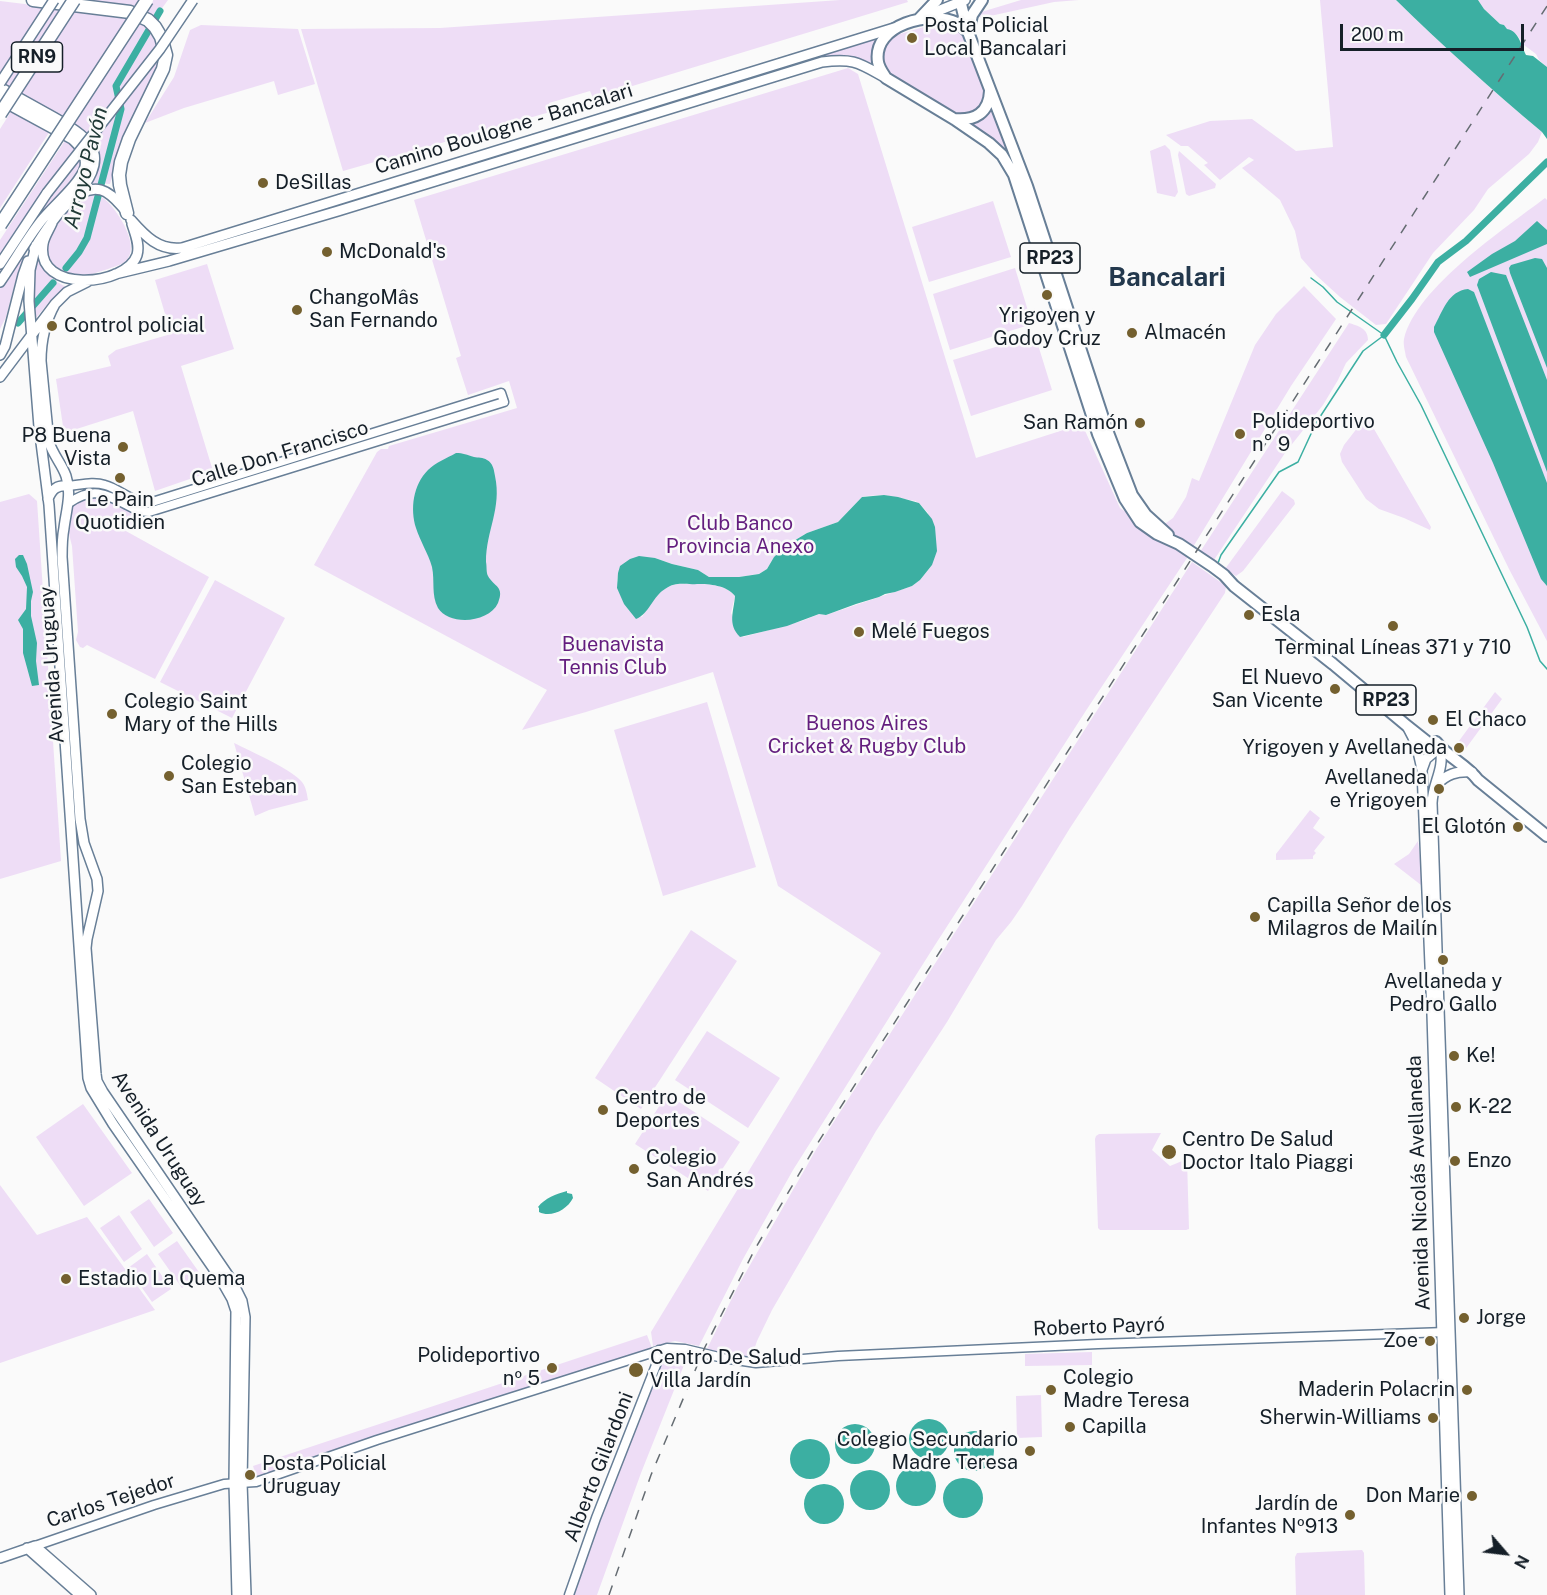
<!DOCTYPE html>
<html>
<head>
<meta charset="utf-8">
<style>
	body { margin:0 }
	#map { position:relative; width:1547px; height:1595px; overflow:hidden; background:#fafafa; font-family:"Public Sans",sans-serif }
	canvas { display:block }
	.north { position:absolute; left:1475px; top:1523px; width:60px; height:60px; -webkit-text-stroke:4px #fafafa; paint-order:stroke; rotate:118deg; font-size:16px; font-weight:700; line-height:24px; text-align:center; color:#151f28 }
	.north::after { content:''; display:block; margin:auto; width:21px; height:27px; background:#151f28; clip-path:polygon(50% 0,100% 100%,50% 72%,0 100%) }
	.scale { position:absolute; left:1340px; top:24px; width:184px; height:27px; box-sizing:border-box; border:3px solid #151f28; border-top:0; padding-left:8px; font-size:18px; line-height:21px; white-space:nowrap; color:#151f28; -webkit-text-stroke:4px #fafafa; paint-order:stroke }
</style>
</head>
<body>
<div id="map">
<canvas width="1547" height="1595"></canvas>
<div class="north">N</div>
<div class="scale">200 m</div>
</div>
<script>
const context = document.querySelector('canvas').getContext('2d');
context.lineJoin = 'round';
function paint(path, color) { context.fillStyle = color; context.fill(path, 'evenodd'); }
function strokePath(path, color, width, dash) { context.strokeStyle = color; context.lineWidth = width; context.lineCap = dash ? 'butt' : 'round'; context.setLineDash(dash || []); context.stroke(path); }
function label(font, color, halo, rows, align = 'center') {
  context.font = font + ' "Public Sans",sans-serif'; context.lineWidth = 5; context.setLineDash([]); context.textBaseline = 'middle'; context.strokeStyle = halo; context.fillStyle = color; for (const [text, x, y, turn = 0] of rows) {
    context.save(); context.translate(x, y); context.rotate((+turn || 0) * Math.PI / 180); context.textAlign = isNaN(turn) ? turn : align; if (halo) context.strokeText(text, 0, 0); context.fillText(text, 0, 0); context.restore();
  }
}
paint(new Path2D(`
	M33,0H168L160,11L148,20Z
	M840,0H907L908,2L593,98L590,91L549,103L550,112L343,171L301,29L440,28Z
	M1021,0H1079L1054,2L981,18L977,15L978,13Z
	M1320,0H1396C1443,46 1492,90 1542,132L1538,142L1529,154L1488,189L1474,210L1433,253L1386,324L1376,325L1340,297L1317,276L1301,258L1295,231L1280,200L1242,168L1254,160L1249,157L1220,180L1204,165L1208,163L1188,146H1181L1166,135L1210,121L1252,119L1296,151L1333,147Z
	M1478,0H1547V67L1539,60L1536,54L1524,45L1517,35L1507,29L1504,25L1500,24L1484,9Z
	M0,1L123,16L143,23L158,39L162,57L122,142L110,184L90,183L95,155L0,87Z
	M934,24H952L964,35L985,93V100L981,107L971,114H953L891,74L882,63L884,45L893,36Z
	M201,25L298,29L315,84L278,95L274,81L184,108L145,123L174,77L190,30Z
	M880,35L874,64L855,57L834,56L804,63L630,117L595,125L594,124Z
	M848,68L858,74L976,458L1082,424L1120,508L1189,555L1087,709L935,945L793,1170L743,1259L699,1346L675,1341L653,1346L651,1332L881,953L778,886L713,672L586,712L522,730L547,690L314,565L377,452L381,449H388L389,446L517,408L509,381L468,395L456,358L461,356L414,200ZM884,495L915,501L919,503L928,513L932,565L920,580L912,586L826,615L819,614L802,621L743,637L731,613L735,596C725,584 710,584 695,584C684,584 673,582 663,590C654,596 648,608 642,617L624,604L617,581L620,566L655,558L672,564L698,570L709,577H739L759,574L767,569L774,557L787,545L807,533L838,522L862,497L866,496Z
	M991,104L1019,173L1006,152L987,134L973,125V124L981,118Z
	M12,110L50,131L0,208V129Z
	M66,139C73,147 83,154 80,166C76,184 47,204 36,219C23,236 12,256 0,274V271L54,190L46,185L0,255V240Z
	M1165,145L1170,150L1178,192L1175,197L1157,193L1150,151Z
	M1179,151L1216,184L1215,188L1189,196L1186,194L1178,155Z
	M94,195C97,196 100,197 103,198C116,207 139,243 128,258C124,265 115,266 108,269C87,276 64,284 50,261C46,256 46,245 48,239C52,228 75,201 85,197C88,195 91,195 94,195Z
	M1545,198L1547,200V641L1509,569L1406,357C1405,351 1403,344 1404,339C1416,288 1504,229 1545,198Z
	M993,201L1011,257L929,282L912,227Z
	M30,242L18,272L6,317L0,329V287Z
	M37,258C44,272 52,280 66,287L50,301L36,318L33,317L32,275Z
	M207,264L234,349L181,366L213,471L155,491L133,411L64,433L56,379L111,366L108,356L116,350L171,334L155,280Z
	M1015,268L1032,324L950,350L933,294Z
	M1304,286L1336,319L1291,386L1193,547L1162,526L1173,518L1186,497L1192,478L1199,481L1255,345L1276,314Z
	M1349,323C1358,326 1368,328 1368,340L1346,363L1338,380L1323,405L1285,453L1214,560L1200,552Z
	M1035,335L1052,390L971,416L953,360Z
	M1367,417L1431,527L1430,530L1404,518L1379,509L1366,499L1342,462L1340,454L1344,445L1365,418Z
	M1282,491L1294,500L1295,504L1243,571L1236,576L1225,569Z
	M29,494L37,501L61,861L0,879V502Z
	M96,495L141,515L144,523L124,530L209,577L155,679L87,645L83,648L80,647L76,640L78,632L72,546L67,526L69,510L76,500Z
	M1192,562L1226,586L1225,593L1070,828L1022,906L1011,922L996,940L947,1022L876,1131L772,1310L757,1341L751,1359L713,1353L707,1349L738,1286L817,1148Z
	M215,580L285,618L232,718L160,682Z
	M1495,692L1502,699L1464,751L1456,747V745Z
	M707,702L756,867L663,896L614,730Z
	M234,743C250,751 293,770 302,782C306,787 307,794 308,800L269,810L255,816Z
	M1310,810L1320,818L1313,828L1325,837L1314,851L1316,853L1313,856V859L1276,860V854Z
	M1418,841L1423,882L1421,885L1394,864L1409,854Z
	M691,930L737,961L641,1109L595,1078Z
	M707,1031L780,1078L748,1128L675,1080Z
	M667,1094L740,1142L708,1191L635,1144Z
	M83,1104L132,1173L84,1206L36,1137Z
	M1161,1133L1152,1150L1170,1166L1187,1159L1189,1229L1186,1230H1100L1098,1228L1095,1139L1096,1136L1099,1134Z
	M0,1185L37,1235L87,1217L155,1310L0,1363Z
	M149,1199L173,1233L154,1247L130,1212Z
	M119,1215L142,1249L124,1262L100,1228Z
	M177,1241L201,1275L182,1288L158,1254Z
	M147,1254L171,1289L152,1302L128,1268Z
	M647,1335L652,1348L257,1479L253,1466Z
	M667,1352L691,1355L686,1360L641,1473L597,1595H574L599,1520L662,1356Z
	M1092,1352V1365L1025,1366V1354Z
	M1041,1395L1042,1437L1017,1438L1016,1396Z
	M1362,1550L1364,1553L1365,1595H1296L1295,1557L1297,1553Z`), '#eeddf6');
paint(new Path2D(`
	M1396,0H1478L1484,9L1500,24L1504,25L1507,29C1519,31 1521,45 1526,55L1533,56L1547,67V139L1542,132C1492,90 1443,46 1396,0Z
	M1537,221L1547,230V244L1470,277L1467,272L1492,254L1515,241Z
	M1535,258L1542,259L1547,268V368L1510,273L1509,268L1511,265Z
	M1491,272L1506,275L1547,380V472L1477,285L1479,279Z
	M1468,289L1474,292L1547,483V586L1541,579L1493,463L1434,332V327C1443,311 1448,291 1468,289Z
	M456,453C463,453 467,455 474,457C478,458 483,457 487,460C493,463 494,470 495,476C502,509 486,530 486,562C487,567 486,572 488,576C494,587 505,586 498,603C489,623 449,626 438,608C431,595 435,581 432,567C428,553 420,541 416,528C410,509 413,485 428,470C435,463 447,458 456,453Z
	M884,495L898,497L919,503L932,519L935,527L937,551L932,565L920,580L912,586L895,592L885,594L879,597L856,604L826,615L819,614L787,626L740,637C727,624 734,611 735,596C726,585 710,584 697,584C684,585 677,581 665,589C653,596 649,614 636,619L624,604L617,588L618,573L620,566L630,559L639,556L655,558L672,564L698,570L709,577H739L759,574L767,569L774,557L787,545L807,533L838,522L862,497Z
	M19,555H23L27,564L33,592L31,601V616L37,643L36,661L39,685L32,686L23,653V629L18,620L26,609L27,587L22,576L16,567L15,559Z
	M567,1191V1193L572,1194L573,1198C567,1210 551,1218 539,1212V1208L538,1207C545,1198 556,1194 567,1191Z
	M909 1439a20 20 0 1 1 40 0a20 20 0 1 1-40 0Z
	M835 1444a20 20 0 1 1 40 0a20 20 0 1 1-40 0Z
	M954 1451a20 20 0 1 1 40 0a20 20 0 1 1-40 0Z
	M790 1459a20 20 0 1 1 40 0a20 20 0 1 1-40 0Z
	M896 1486a20 20 0 1 1 40 0a20 20 0 1 1-40 0Z
	M850 1490a20 20 0 1 1 40 0a20 20 0 1 1-40 0Z
	M943 1498a20 20 0 1 1 40 0a20 20 0 1 1-40 0Z
	M804 1504a20 20 0 1 1 40 0a20 20 0 1 1-40 0Z`), '#3cafa2');
strokePath(new Path2D(`
	M1311,278L1323,287L1337,302L1384,335L1397,362L1421,405L1527,627L1540,661L1547,669
	M1218,563L1221,555L1279,472L1298,462L1316,423L1363,351L1383,336`), '#3cafa2', 1.5);
strokePath(new Path2D(`
	M66,268L79,252L87,238L121,109L116,86L160,11
	M18,323L53,283
	M1384,335L1412,299L1438,262L1466,241L1547,162`), '#3cafa2', 7);
const tertiary = new Path2D(`
	M68,486C80,485 93,481 105,485C120,489 133,503 149,503L501,393L504,402L149,512C140,512 134,509 127,505C104,493 92,487 69,503
	M35,1546L154,1505L224,1484L256,1482L377,1440L667,1348L685,1349L723,1358L756,1363L838,1356L1098,1344L1446,1332
	M569,1595L596,1518L658,1360L659,1350`);
const secondary = new Path2D(`
	M923,17L965,0
	M0,100L72,139C81,147 87,155 85,167C81,183 52,207 41,221C26,240 14,262 0,282
	M131,220C145,236 159,251 182,248L894,28
	M52,223C49,230 44,237 43,244C35,294 126,287 137,255C140,245 135,234 132,224
	M36,245L30,270L29,301L39,427L49,505L88,1078L91,1088L113,1124L220,1278L232,1299L236,1311L234,1483L237,1595
	M34,249C46,229 75,183 101,190C112,193 119,204 126,211
	M0,264L47,193
	M115,274L169,261L338,211L822,62C855,58 859,63 886,78
	M55,304C45,322 41,340 41,361L49,442C53,455 62,464 66,476C72,494 66,511 64,528C62,538 62,547 62,557L80,819L84,843L97,879L98,891L87,939L86,948L96,1074L97,1081L103,1092L232,1281L242,1301L245,1317L242,1483L246,1595
	M0,355L5,346L23,275L28,261
	M0,377L55,304L67,292L87,282
	M48,499C52,489 57,485 68,486
	M1408,728C1416,741 1419,755 1422,770L1432,1014L1450,1595
	M1422,770L1426,759L1440,747C1445,770 1433,781 1432,803L1459,1595
	M1436,785C1447,774 1456,771 1472,772
	M27,1548L80,1595
	M0,1558L35,1546L91,1595`);
const primary = new Path2D(`
	M960,0L968,32L1027,186L1107,430L1132,495L1146,515L1168,535
	M919,19L937,0
	M969,29L972,15L982,0
	M968,32C965,29 961,25 957,23C931,10 872,24 878,62C879,68 883,73 886,78L954,119L989,143L1002,155L1014,175L1098,434L1125,499L1140,522L1157,534L1179,544L1212,566L1224,575L1234,586L1333,664L1406,725L1431,745L1440,747
	M954,119C975,121 989,113 990,91
	M1436,742C1447,757 1466,764 1478,780L1547,836`);
const motorway = new Path2D(`
	M33,0L130,12L148,20L155,27L161,37L166,55L163,69L129,139L121,162L119,175L120,185L127,213
	M0,89C18,99 36,109 54,119C96,143 107,157 73,198`);
strokePath(tertiary, '#687f97', 11);
strokePath(secondary, '#687f97', 12);
strokePath(primary, '#687f97', 14);
strokePath(motorway, '#687f97', 15);
strokePath(tertiary, '#fff', 8);
strokePath(secondary, '#fff', 9);
strokePath(primary, '#fff', 10);
strokePath(motorway, '#fff', 12);
strokePath(new Path2D(`
	M609,1595L651,1475L705,1347L755,1249L812,1152L1050,779L1547,6`), '#656c72', 1.5, [10, 10]);
const secondaryBridge = new Path2D(`
	M0,83L54,0
	M47,193L160,49L193,0`);
const motorwayBridge = new Path2D(`
	M0,114L74,0
	M0,225L147,0`);
strokePath(secondaryBridge, '#687f97', 12, []);
strokePath(motorwayBridge, '#687f97', 15, []);
strokePath(secondaryBridge, '#fff', 9);
strokePath(motorwayBridge, '#fff', 12);
for (const [x, y, r, color] of [
	[912,38,6,"#74602f"],
	[263,183,6,"#74602f"],
	[327,252,6,"#74602f"],
	[1047,295,6,"#74602f"],
	[297,310,6,"#74602f"],
	[52,326,6,"#74602f"],
	[1132,333,6,"#74602f"],
	[1140,423,6,"#74602f"],
	[1240,434,6,"#74602f"],
	[123,447,6,"#74602f"],
	[120,478,6,"#74602f"],
	[1249,615,6,"#74602f"],
	[1393,626,6,"#74602f"],
	[859,632,6,"#74602f"],
	[1335,689,6,"#74602f"],
	[112,714,6,"#74602f"],
	[1433,720,6,"#74602f"],
	[1459,748,6,"#74602f"],
	[169,776,6,"#74602f"],
	[1439,789,6,"#74602f"],
	[1518,827,6,"#74602f"],
	[1255,917,6,"#74602f"],
	[1443,960,6,"#74602f"],
	[1454,1056,6,"#74602f"],
	[1456,1107,6,"#74602f"],
	[603,1110,6,"#74602f"],
	[1169,1152,8,"#74602f"],
	[1455,1161,6,"#74602f"],
	[634,1169,6,"#74602f"],
	[66,1279,6,"#74602f"],
	[1464,1318,6,"#74602f"],
	[1430,1341,6,"#74602f"],
	[552,1368,6,"#74602f"],
	[636,1370,8,"#74602f"],
	[1051,1390,6,"#74602f"],
	[1467,1390,6,"#74602f"],
	[1433,1418,6,"#74602f"],
	[1070,1427,6,"#74602f"],
	[1030,1451,6,"#74602f"],
	[250,1475,6,"#74602f"],
	[1472,1496,6,"#74602f"],
	[1350,1515,6,"#74602f"]
]) { const dot = new Path2D(); dot.arc(x, y, r, 0, 2 * Math.PI); context.fillStyle = color; context.fill(dot); strokePath(dot, '#fafafa', 2); }
for (const [x, y, w] of [
	[37,57,51],
	[1050,258,60],
	[1386,700,60]
]) { const box = new Path2D(); box.roundRect(x - w / 2, y - 15, w, 30, 4.5); context.fillStyle = '#fafafa'; context.fill(box); strokePath(box, '#151f28', 1.5); }
label('bold 18px', '#151f28', null, [
	["RN9",37,57],
	["RP23",1050,258],
	["RP23",1386,700]
]);
label('20px', '#151f28', '#fafafa', [
	["Posta Policial",924,26],
	["Local Bancalari",924,49],
	["DeSillas",275,183],
	["McDonald's",339,252],
	["ChangoMâs",309,298],
	["San Fernando",309,321],
	["Yrigoyen y",1047,316,"center"],
	["Godoy Cruz",1047,339,"center"],
	["Control policial",64,326],
	["Almacén",1144,333],
	["Polideportivo",1252,422],
	["n° 9",1252,445],
	["San Ramón",1128,423,"right"],
	["P8 Buena",111,436,"right"],
	["Vista",111,459,"right"],
	["Le Pain",120,500,"center"],
	["Quotidien",120,523,"center"],
	["Esla",1261,615],
	["Melé Fuegos",871,632],
	["Terminal Líneas 371 y 710",1393,648,"center"],
	["El Nuevo",1323,678,"right"],
	["San Vicente",1323,701,"right"],
	["Colegio Saint",124,702],
	["Mary of the Hills",124,725],
	["El Chaco",1445,720],
	["Yrigoyen y Avellaneda",1447,748,"right"],
	["Colegio",181,764],
	["San Esteban",181,787],
	["Avellaneda",1427,778,"right"],
	["e Yrigoyen",1427,801,"right"],
	["El Glotón",1506,827,"right"],
	["Capilla Señor de los",1267,906],
	["Milagros de Mailín",1267,929],
	["Avellaneda y",1443,982,"center"],
	["Pedro Gallo",1443,1005,"center"],
	["Ke!",1466,1056],
	["Centro de",615,1098],
	["Deportes",615,1121],
	["K-22",1468,1107],
	["Centro De Salud",1182,1140],
	["Doctor Italo Piaggi",1182,1163],
	["Colegio",646,1158],
	["San Andrés",646,1181],
	["Enzo",1467,1161],
	["Estadio La Quema",78,1279],
	["Jorge",1476,1318],
	["Zoe",1418,1341,"right"],
	["Polideportivo",540,1356,"right"],
	["nº 5",540,1379,"right"],
	["Centro De Salud",650,1358],
	["Villa Jardín",650,1381],
	["Colegio",1063,1378],
	["Madre Teresa",1063,1401],
	["Maderin Polacrin",1455,1390,"right"],
	["Sherwin-Williams",1421,1418,"right"],
	["Capilla",1082,1427],
	["Colegio Secundario",1018,1440,"right"],
	["Madre Teresa",1018,1463,"right"],
	["Posta Policial",262,1464],
	["Uruguay",262,1487],
	["Don Marie",1460,1496,"right"],
	["Jardín de",1338,1504,"right"],
	["Infantes Nº913",1338,1527,"right"]
], 'left');
label('20px', '#151f28', '#fafafa', [
	["Camino Boulogne - Bancalari",504,129,-17],
	["Calle Don Francisco",280,454,-17],
	["Avenida Uruguay",52,665,-94],
	["Avenida Uruguay",159,1139,57],
	["Avenida Nicolás Avellaneda",1419,1183,-92],
	["Roberto Payró",1099,1327,-2],
	["Alberto Gilardoni",599,1467,-69],
	["Carlos Tejedor",111,1501,-18]
]);
label('20px', '#631d7e', '#fafafa', [
	["Club Banco",740,524],
	["Provincia Anexo",740,547],
	["Buenavista",613,645],
	["Tennis Club",613,668],
	["Buenos Aires",867,724],
	["Cricket & Rugby Club",867,747]
]);
label('italic 21px', '#213a37', '#fafafa', [
	["Arroyo Pavón",86,168,-76]
]);
label('bold 26px', '#23384d', '#fafafa', [
	["Bancalari",1167,278]
]);
</script>
</body>
</html>
